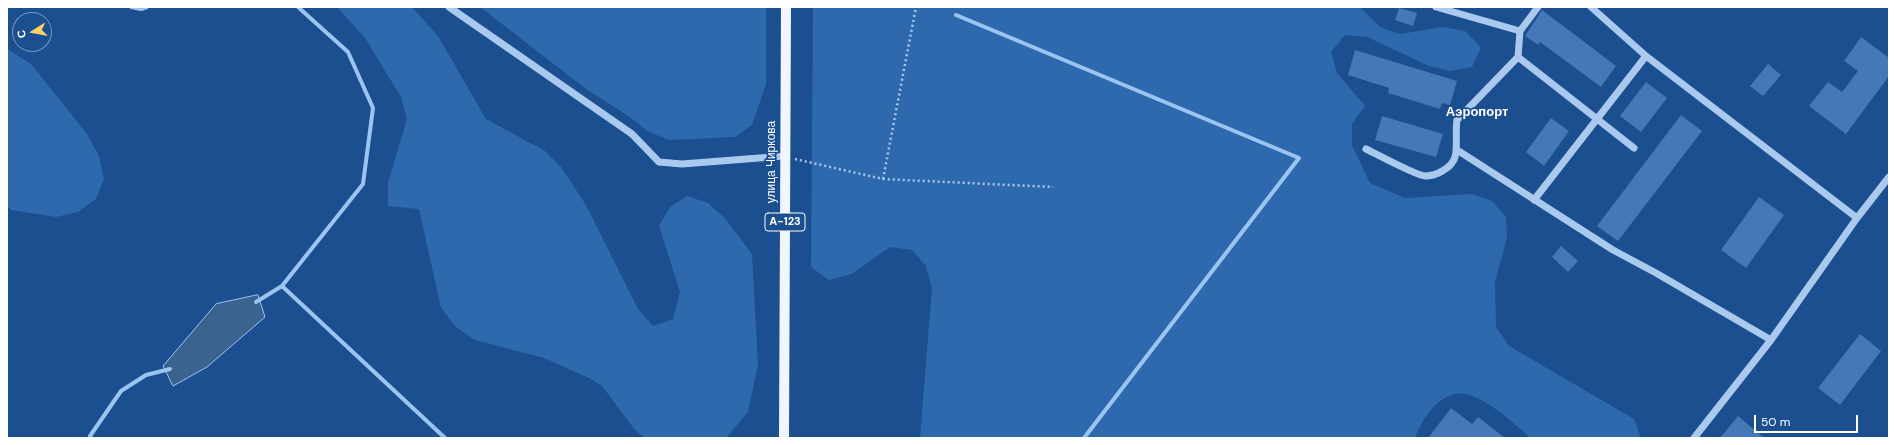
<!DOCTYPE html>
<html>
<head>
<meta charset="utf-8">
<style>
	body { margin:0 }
	#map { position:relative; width:1896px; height:445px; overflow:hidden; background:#1b4f8f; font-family:"DM Sans",sans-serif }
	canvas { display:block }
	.frame { position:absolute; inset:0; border:8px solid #fff; pointer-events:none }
	.north { position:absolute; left:12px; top:12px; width:40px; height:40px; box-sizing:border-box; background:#1b4f8f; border:1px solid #7695bc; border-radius:50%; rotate:259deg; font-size:11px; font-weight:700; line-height:16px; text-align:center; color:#fff }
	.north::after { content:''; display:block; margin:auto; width:14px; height:18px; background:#ffd166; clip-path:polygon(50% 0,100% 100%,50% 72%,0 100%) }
	.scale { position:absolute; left:1754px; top:415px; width:104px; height:18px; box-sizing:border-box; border:2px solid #fff; border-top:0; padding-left:5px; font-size:12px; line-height:14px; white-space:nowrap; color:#fff; -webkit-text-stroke:3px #1b4f8f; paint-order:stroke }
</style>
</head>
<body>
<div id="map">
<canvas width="1896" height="445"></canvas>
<div class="frame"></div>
<div class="north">С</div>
<div class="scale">50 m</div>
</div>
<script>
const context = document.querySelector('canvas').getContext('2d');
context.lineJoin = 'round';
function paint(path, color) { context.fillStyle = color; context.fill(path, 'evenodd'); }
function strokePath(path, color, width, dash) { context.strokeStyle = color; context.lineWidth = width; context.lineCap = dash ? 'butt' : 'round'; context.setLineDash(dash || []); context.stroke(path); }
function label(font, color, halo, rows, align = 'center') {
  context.font = font + ' "DM Sans",sans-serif'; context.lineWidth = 3.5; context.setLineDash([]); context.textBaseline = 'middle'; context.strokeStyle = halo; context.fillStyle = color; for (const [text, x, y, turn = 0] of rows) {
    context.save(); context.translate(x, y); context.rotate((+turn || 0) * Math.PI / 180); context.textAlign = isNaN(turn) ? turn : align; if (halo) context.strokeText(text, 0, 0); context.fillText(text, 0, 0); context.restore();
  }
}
paint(new Path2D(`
	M337,7H412L438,36L486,119L545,151L561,167L586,205L638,309L653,326L673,319L680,292L659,226L670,207L687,196L708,203L724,217L752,254L758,365L748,412L726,438H645L635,430L602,386L589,378L544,358L475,340L456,327L441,308L419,209L388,206V183L407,119L401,97L365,38Z
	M480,7H766V84L752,125L735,137L669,140L647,131L630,117L586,89Z
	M813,7H1360L1380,27L1400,34L1443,27L1465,31L1481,47L1472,67L1450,71L1429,66L1367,37L1345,35L1331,52L1337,73L1365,106L1352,124V145L1370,183L1405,198L1472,194L1492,201L1506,217L1507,238L1495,282L1496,327L1509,346L1634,419L1641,438H1530C1514,423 1474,386 1452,395C1433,401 1422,421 1415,438H920L932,288L926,266L912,250L890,247L852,274L829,280L811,267Z
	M7,49L31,64L87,134L99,156L104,179L96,199L78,212L56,217L11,210L7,206Z`), '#2e69ad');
const water = new Path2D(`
	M258,295L265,317L207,367L173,386L163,366L216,304Z`);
paint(water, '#3c6290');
strokePath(water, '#9cc4f0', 1);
strokePath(new Path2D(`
	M131,7L141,9L147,7
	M956,15L1299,158L1084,438
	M282,286L363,184L373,108L348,52L298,7
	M256,302L282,286L445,438
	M91,438L90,436L121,391L146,375L170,369`), '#9cc4f0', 4);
paint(new Path2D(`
	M1399,8L1417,13L1413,26L1395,20Z
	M1542,10L1616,66L1601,87L1540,42L1538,45L1525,36Z
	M1861,37L1889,58V76L1846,134L1809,106L1828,82L1842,92L1858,71L1844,61Z
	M1355,50L1457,81L1450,105L1442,103L1440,109L1388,93L1389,88L1348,75Z
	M1768,64L1781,75L1763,96L1750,86Z
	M1646,82L1667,98L1641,132L1620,116Z
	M1681,115L1702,131L1618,241L1597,226Z
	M1382,116L1443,134L1436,157L1375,140Z
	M1551,118L1569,131L1544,166L1526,152Z
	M1759,197L1784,215L1746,268L1721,250Z
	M1561,246L1578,261L1568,272L1552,257Z
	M1860,334L1881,351L1840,405L1818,388Z
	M1451,408L1472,424L1478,417L1505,438H1428Z
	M1738,416L1764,438H1720Z`), '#4478b7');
strokePath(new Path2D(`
	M795,159L883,179L1053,187
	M883,179L916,7`), '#a9c9ee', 2.5, [2, 3]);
strokePath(new Path2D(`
	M449,7L632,134L659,162L682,164L785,156
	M1436,7L1520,31
	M1591,7L1646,56L1857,218
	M1518,57L1634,148
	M1366,149C1376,154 1417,176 1425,176C1436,176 1452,168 1455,157C1458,147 1455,132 1457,120L1518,57L1520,31L1538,7
	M1457,150L1613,250L1656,273L1771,340
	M1534,200L1646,56
	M1694,438L1771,340L1857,218L1889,177`), '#a9c9ee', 7);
strokePath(new Path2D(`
	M784,438L786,7`), '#f0f6ff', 10);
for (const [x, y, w] of [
	[785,222,40]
]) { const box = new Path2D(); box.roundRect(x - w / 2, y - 9, w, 18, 3); context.fillStyle = '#1b4f8f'; context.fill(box); strokePath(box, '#fff', 1); }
label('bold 11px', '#fff', null, [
	["А-123",785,222]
]);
label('12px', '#fff', '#1b4f8f', [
	["улица Чиркова",772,162,-90]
]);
label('bold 13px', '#fff', '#1b4f8f', [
	["Аэропорт",1477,113]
]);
</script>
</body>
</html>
